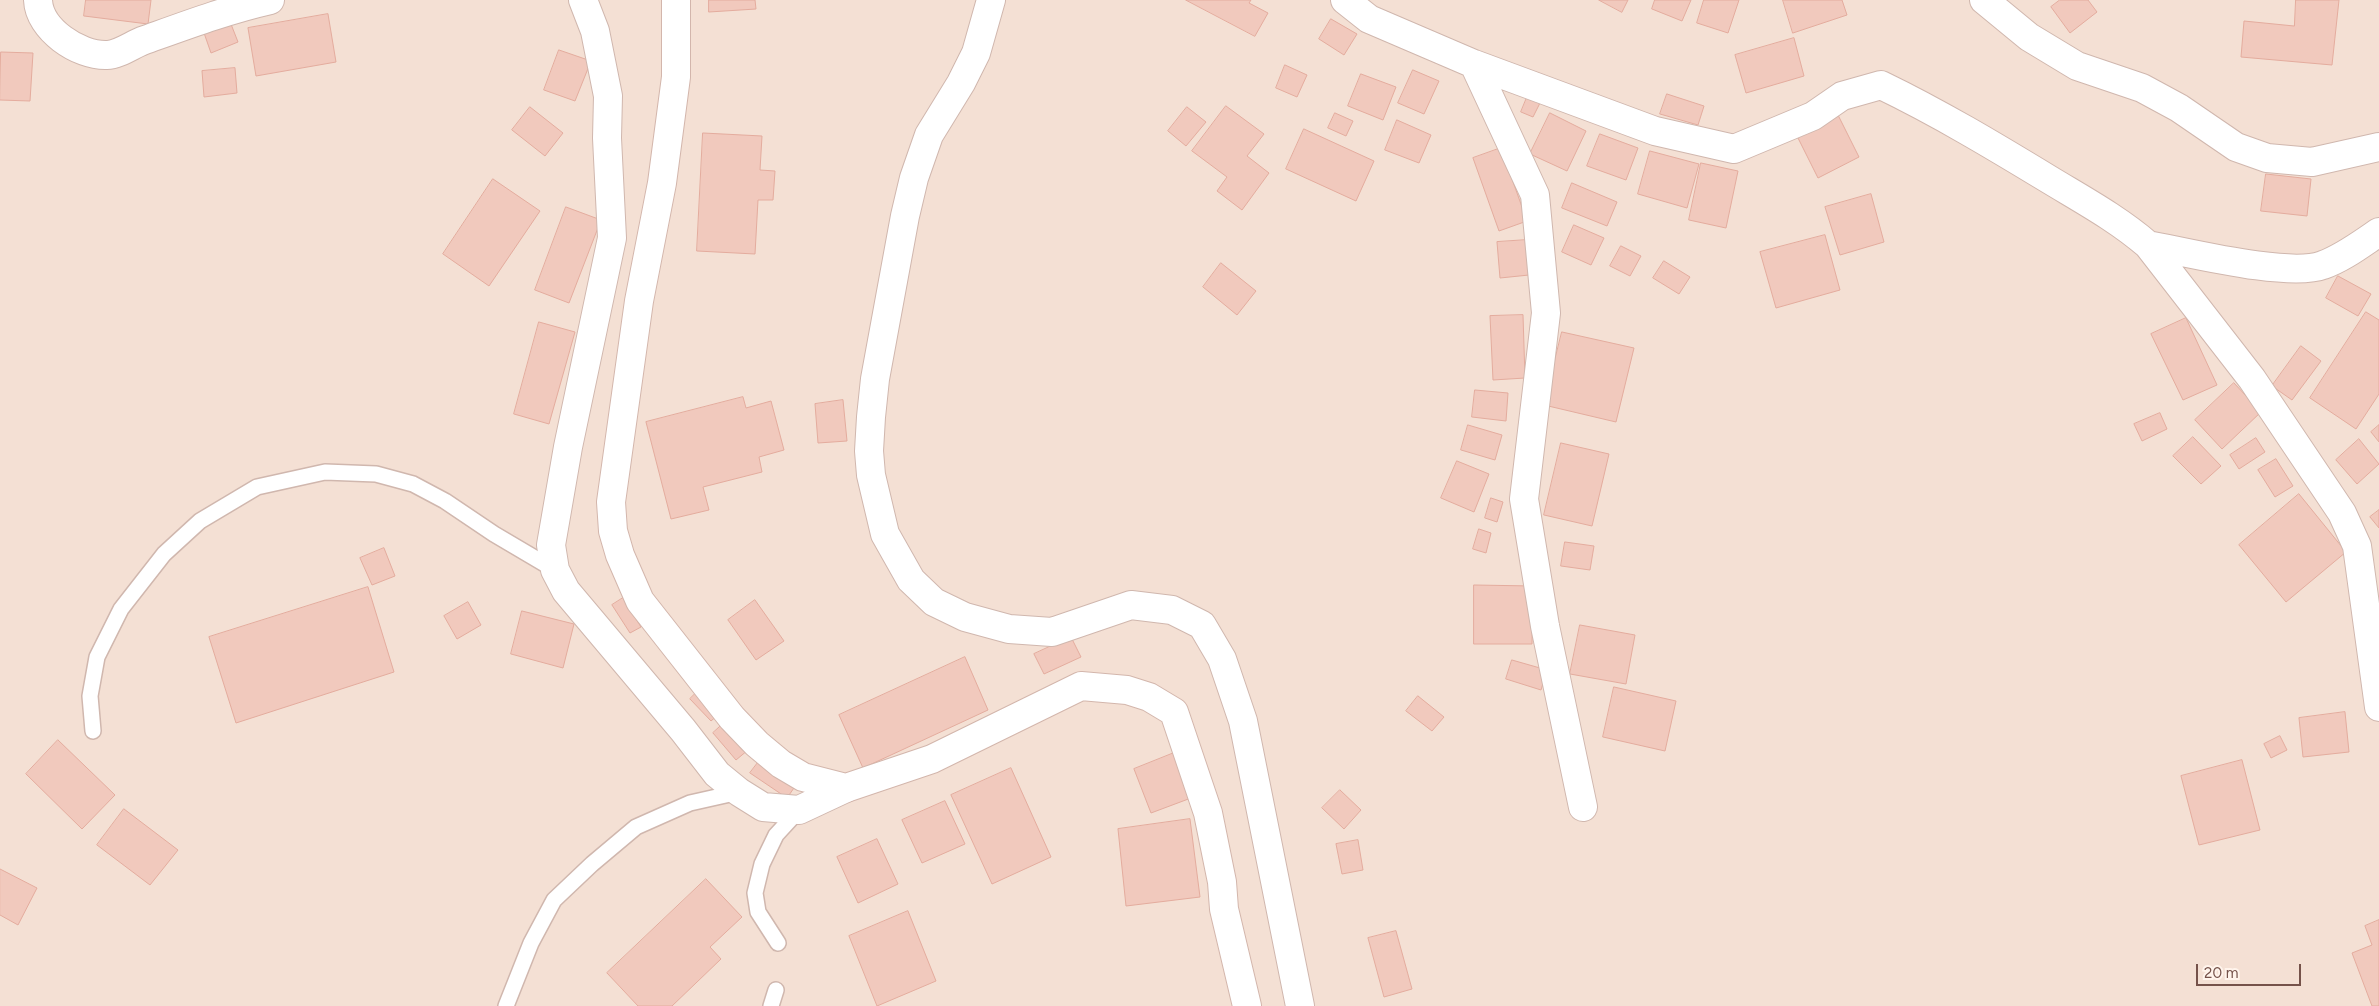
<!DOCTYPE html>
<html>
<head>
<meta charset="utf-8">
<style>
	body { margin:0 }
	#map { position:relative; width:2379px; height:1006px; overflow:hidden; background:#fcefe6; font-family:Figtree,sans-serif }
	canvas { display:block }
	.scale { position:absolute; left:2196px; top:964px; width:105px; height:22px; box-sizing:border-box; border:2px solid #75524a; border-top:0; padding-left:6px; font-size:15px; line-height:18px; white-space:nowrap; color:#75524a; -webkit-text-stroke:4px #fff4ec; paint-order:stroke }
</style>
</head>
<body>
<div id="map">
<canvas width="2379" height="1006"></canvas>
<div class="scale">20 m</div>
</div>
<script>
const context = document.querySelector('canvas').getContext('2d');
context.lineJoin = 'round';
function paint(path, color) { context.fillStyle = color; context.fill(path, 'evenodd'); }
function strokePath(path, color, width, dash) { context.strokeStyle = color; context.lineWidth = width; context.lineCap = dash ? 'butt' : 'round'; context.setLineDash(dash || []); context.stroke(path); }
paint(new Path2D(`
	M0,0H2379V1006H0Z`), '#f4e0d4');
const building = new Path2D(`
	M86,0H151L148,24L84,16Z
	M709,0H755L756,9L709,12Z
	M1186,0H1251L1249,3L1268,13L1255,36Z
	M1599,0H1628L1622,12Z
	M1655,0H1691L1682,21L1652,9Z
	M1704,0H1739L1728,33L1697,23Z
	M1783,0H1842L1847,15L1793,33Z
	M2060,0H2088L2097,12L2070,33L2051,7Z
	M2296,0H2339L2332,65L2241,57L2244,21L2294,26Z
	M328,14L336,62L256,76L248,28Z
	M229,19L238,42L211,53L203,30Z
	M1331,19L1357,34L1344,55L1319,39Z
	M1794,38L1804,76L1746,93L1735,55Z
	M559,50L591,61L575,101L544,90Z
	M1,52L33,53L30,101L0,100Z
	M1285,65L1307,75L1297,97L1276,88Z
	M235,68L237,93L204,97L202,71Z
	M1413,70L1439,81L1424,114L1398,103Z
	M1361,74L1396,87L1383,120L1348,106Z
	M1667,94L1704,106L1698,125L1660,114Z
	M1528,95L1541,101L1533,117L1521,112Z
	M1226,106L1264,134L1247,156L1269,173L1242,210L1217,191L1227,177L1192,151Z
	M530,107L563,133L545,156L512,130Z
	M1187,107L1206,122L1186,146L1168,131Z
	M1836,111L1859,157L1818,178L1795,132Z
	M1335,113L1353,121L1346,136L1328,128Z
	M1550,113L1586,131L1567,171L1530,154Z
	M1397,120L1431,135L1419,163L1385,150Z
	M1304,129L1374,161L1356,201L1286,169Z
	M703,133L762,136L760,170L775,171L773,200H758L755,254L697,251Z
	M1600,134L1638,148L1626,180L1587,166Z
	M1501,148L1527,221L1499,231L1473,158Z
	M1650,151L1699,164L1687,208L1638,194Z
	M1701,163L1738,171L1726,228L1689,220Z
	M2266,174L2311,179L2307,216L2261,211Z
	M493,179L540,211L489,286L443,254Z
	M1572,183L1617,202L1607,226L1562,208Z
	M1871,194L1884,242L1840,255L1825,207Z
	M566,207L601,220L569,303L535,290Z
	M1574,225L1604,238L1591,265L1562,252Z
	M1825,235L1840,290L1776,308L1760,252Z
	M1527,240L1529,275L1500,278L1497,242Z
	M1621,246L1641,256L1630,276L1610,266Z
	M1664,261L1690,277L1679,294L1653,278Z
	M1221,263L1256,291L1237,315L1203,287Z
	M2338,276L2371,294L2358,316L2326,298Z
	M2366,312L2379,320V394L2356,429L2310,398Z
	M1523,315L1525,378L1493,380L1490,316Z
	M2186,318L2217,385L2183,400L2151,334Z
	M539,322L575,332L549,424L514,414Z
	M1562,332L1634,348L1616,422L1544,405Z
	M2301,346L2321,361L2292,400L2272,386Z
	M2234,383L2261,412L2222,449L2195,420Z
	M1475,390L1508,393L1506,421L1472,417Z
	M743,397L746,408L771,401L784,450L759,457L762,472L703,487L709,510L671,519L646,422Z
	M843,400L847,441L818,443L815,404Z
	M2160,413L2167,429L2142,441L2134,424Z
	M1468,425L1502,435L1495,460L1461,450Z
	M2379,425V442L2371,432Z
	M2193,437L2221,466L2201,484L2173,456Z
	M2256,438L2265,452L2239,469L2230,455Z
	M2359,439L2379,464L2357,484L2336,460Z
	M1561,443L1609,454L1592,526L1544,515Z
	M2276,459L2293,486L2275,497L2258,470Z
	M1457,461L1489,474L1474,512L1441,498Z
	M2299,494L2346,552L2286,602L2239,545Z
	M1491,498L1503,502L1497,522L1485,518Z
	M2379,510V528L2370,517Z
	M1479,529L1491,533L1486,553L1473,549Z
	M1565,542L1594,546L1590,570L1561,566Z
	M384,548L395,576L372,585L360,558Z
	M1474,585L1533,586L1532,644H1474Z
	M368,587L394,672L236,723L209,637Z
	M623,598L641,627L630,633L612,605Z
	M755,600L784,641L756,660L728,620Z
	M468,602L481,625L457,639L444,616Z
	M522,611L574,624L563,668L511,654Z
	M1580,625L1635,635L1626,684L1570,674Z
	M1071,637L1081,657L1044,674L1034,654Z
	M965,657L988,710L863,768L839,715Z
	M1512,660L1547,670L1541,690L1506,679Z
	M1614,687L1676,701L1665,751L1603,737Z
	M697,692L719,714L711,721L690,699Z
	M1418,696L1444,717L1432,731L1406,711Z
	M2345,712L2349,752L2303,757L2299,718Z
	M724,723L748,750L736,760L713,733Z
	M2280,736L2287,750L2271,758L2264,744Z
	M58,740L115,795L82,829L26,774Z
	M1174,753L1191,798L1151,813L1134,769Z
	M760,760L796,785L787,798L750,773Z
	M2242,760L2260,830L2199,845L2181,776Z
	M1011,768L1051,857L992,884L951,795Z
	M1340,790L1361,810L1344,829L1322,808Z
	M945,801L965,844L922,863L902,820Z
	M124,809L178,850L150,885L97,845Z
	M1190,819L1200,897L1126,906L1118,829Z
	M877,839L898,884L858,903L837,857Z
	M1358,840L1363,870L1342,874L1336,844Z
	M0,869L37,888L18,925L0,915Z
	M706,879L742,917L710,947L721,959L672,1006H638L607,973Z
	M908,911L936,981L877,1006L849,936Z
	M2379,920V1006H2372L2352,953L2372,945L2365,926Z
	M1396,931L1412,989L1384,997L1368,938Z`);
paint(building, '#f1c9bd');
strokePath(building, '#e4ac9e', 1);
const lane = new Path2D(`
	M93,731L90,696L97,657L121,609L164,554L200,521L257,487L325,472L376,474L413,484L445,501L494,534L555,570
	M778,943L758,912L755,893L762,864L776,835L799,810
	M506,1006L531,943L554,900L592,864L636,827L690,803L739,792
	M771,1006L776,990`);
const street = new Path2D(`
	M38,0C39,29 78,56 107,55C118,55 132,45 142,41C184,26 226,10 270,0
	M583,0L595,31L608,96L607,138L612,238L568,447L551,545L555,570L566,591L683,730L717,774L739,792L763,807L799,810L846,788
	M991,0L976,53L961,83L929,135L914,178L905,216L875,379L871,417L869,451L871,475L885,534L911,580L934,602L965,617L1009,629L1052,632L1131,605L1172,610L1202,625L1222,659L1243,721L1300,1006
	M1345,0L1369,19L1474,64L1655,131L1734,149L1813,116L1842,96L1881,85C1939,113 1994,146 2050,180C2083,200 2118,219 2148,245L2252,379L2342,513L2357,546L2379,707
	M1984,0L2029,37L2077,66L2142,88L2179,108L2236,147L2267,158L2312,162L2379,147
	M1474,64L1535,195L1546,313L1524,499L1545,626L1583,807
	M2148,245C2187,252 2289,278 2323,265C2343,258 2361,244 2379,232`);
const secondary = new Path2D(`
	M676,0V77L662,183L639,301L611,502L613,531L620,555L640,601L732,718L757,744L781,764L803,777L846,788L932,759L1081,686L1127,690L1149,697L1174,712L1208,813L1222,882L1224,909L1247,1006`);
strokePath(lane, '#d0b7ae', 18);
strokePath(street, '#d0b7ae', 30);
strokePath(secondary, '#d3b6ac', 30);
strokePath(lane, '#fff', 15);
strokePath(street, '#fff', 28);
strokePath(secondary, '#fff', 28);
</script>
</body>
</html>
